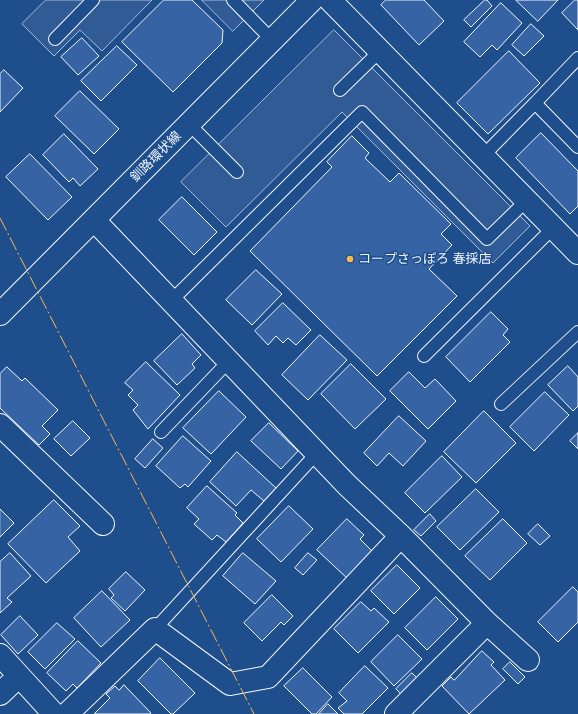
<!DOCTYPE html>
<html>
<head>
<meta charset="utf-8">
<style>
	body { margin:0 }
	canvas { display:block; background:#1f4e8c }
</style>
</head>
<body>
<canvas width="578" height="714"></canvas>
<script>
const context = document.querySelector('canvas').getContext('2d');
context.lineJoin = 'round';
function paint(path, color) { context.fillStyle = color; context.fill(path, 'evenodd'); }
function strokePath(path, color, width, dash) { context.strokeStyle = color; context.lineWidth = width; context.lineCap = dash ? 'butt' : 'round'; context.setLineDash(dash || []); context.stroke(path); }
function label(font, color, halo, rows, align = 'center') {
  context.font = font + ' "Noto Sans","Noto Sans JP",sans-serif'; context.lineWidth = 3; context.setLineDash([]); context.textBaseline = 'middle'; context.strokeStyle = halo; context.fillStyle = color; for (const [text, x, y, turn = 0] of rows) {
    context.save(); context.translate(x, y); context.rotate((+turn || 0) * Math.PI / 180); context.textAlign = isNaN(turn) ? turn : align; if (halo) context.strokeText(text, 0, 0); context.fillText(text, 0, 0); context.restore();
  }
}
const parking = new Path2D(`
	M46,0H152L102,51L80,30L54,56L22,24Z
	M202,0H264L233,31Z
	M334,30L530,226L493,263L342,112L226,227L181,182Z`);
paint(parking, '#305b95');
strokePath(parking, '#a8bbd7', 1);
const building = new Path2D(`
	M164,0H192L223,30L222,43L173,92L122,42Z
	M386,0H424L444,21L419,45L381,5Z
	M485,0H487L492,6L471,27L464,20Z
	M516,0H558L538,21Z
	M575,0H578V30L562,13Z
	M501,3L522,23L497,50L492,45L480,57L464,42Z
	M531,24L544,36L524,56L512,45Z
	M82,38L99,56L78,75L61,57Z
	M117,46L137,65L101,101L81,81Z
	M509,51L540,83L488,134L457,103Z
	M4,70L23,88L0,112V74Z
	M80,91L119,129L94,154L55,116Z
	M541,133L578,171V206L570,214L516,158Z
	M64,134L98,169L80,186L73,178L69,182L43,155Z
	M352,136L369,153L365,158L390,182L399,173L451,224L441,234L452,245L429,269L457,296L377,376L250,251L332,167L327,162Z
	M30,154L72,197L48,220L6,177Z
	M182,197L217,232L194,255L159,220Z
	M256,270L282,294L252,325L226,300Z
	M283,303L311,330L296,345L288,338L283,343L276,336L268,345L255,331Z
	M491,312L508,329L503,335L510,342L470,382L446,357Z
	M182,334L201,355L192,364L195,368L177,385L154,361Z
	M320,335L347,360L308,400L282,375Z
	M146,362L180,395L148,429L133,410L138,405L128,395L133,390L125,383Z
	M351,364L386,399L355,429L321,394Z
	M568,366L578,377V406L573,411L548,385Z
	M7,367L22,381L25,378L58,410L42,426L50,434L39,445L0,408V374Z
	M409,372L425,388L435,379L456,401L428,429L390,391Z
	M219,391L246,417L211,454L183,428Z
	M545,392L569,415L534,451L510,427Z
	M484,411L516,443L476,483L444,452Z
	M399,416L426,441L403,466L389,453L377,466L364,453Z
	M73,421L90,438L71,456L54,439Z
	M269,423L298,451L281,469L251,441Z
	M578,433V449L570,441Z
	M183,436L211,461L188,487L185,484L180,488L156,466Z
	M153,439L163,448L145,468L135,459Z
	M237,452L276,488L264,501L251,490L236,506L210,482Z
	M442,456L462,477L425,513L405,493Z
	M207,486L237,513L235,515L243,523L226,542L217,535L212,540L194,524L199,519L187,508Z
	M476,489L499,512L460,550L437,527Z
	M54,500L80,526L68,537L80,551L46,583L8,544Z
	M289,506L313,529L281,562L257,539Z
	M0,509L14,523L0,537Z
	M430,514L436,521L421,536L414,530Z
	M347,519L364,535L360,539L374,553L349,580L317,550Z
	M503,519L527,543L490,580L465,556Z
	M538,524L550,536L540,545L528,534Z
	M10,553L31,576L7,598L12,602L0,613V562Z
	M243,553L276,581L255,604L223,576Z
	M308,553L317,560L303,575L295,568Z
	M397,565L420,588L394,614L371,591Z
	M126,572L145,590L125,611L111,598L114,595L109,589Z
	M573,587L578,592V622L558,642L538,622Z
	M102,591L130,620L101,647L74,618Z
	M272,595L293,616L284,625L281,622L262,641L244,623Z
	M436,597L458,619L427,650L405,628Z
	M361,602L371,611L374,608L389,622L358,653L334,629Z
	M20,616L38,635L18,654L1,635Z
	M57,623L75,639L45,669L28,652Z
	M398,635L422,659L394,686L371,662Z
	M78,641L101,663L77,688L73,684L66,691L47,673Z
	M482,651L494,662L491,665L505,680L469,714L442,686L451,677L454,680Z
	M160,658L195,693L173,714H171L138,681Z
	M510,662L525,677L518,684L503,669Z
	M365,666L388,688L362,714H344L338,708L347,701L339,693Z
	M303,668L332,697L316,714H312L284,686Z
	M412,673L420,681L404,697L396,689Z
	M124,685L151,713L149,714H94L110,698L106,694L115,686L119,690Z
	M328,704L338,714H319Z`);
paint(building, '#3563a3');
strokePath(building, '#f2f6ff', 1);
const service = new Path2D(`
	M233,0L272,40
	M55,39L93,0
	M340,90L380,51
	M535,103L578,58
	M189,124L237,172
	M483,156L535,103L578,147
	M171,301L362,112L487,239L527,200
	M424,356L554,227
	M501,404L578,332
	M161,432L229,361
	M155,629L317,453`);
const minor = new Path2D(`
	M330,0L578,253
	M94,220L347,485L401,536L487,623L528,660
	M0,425L103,524
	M0,655L54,714
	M0,694L19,676
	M67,714L155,629L230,684L268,677L401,536
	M396,714L487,623`);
const primary = new Path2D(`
	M0,314L312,0`);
strokePath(service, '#f2f6ff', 14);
strokePath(minor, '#f2f6ff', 24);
strokePath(primary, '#f2f6ff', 24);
strokePath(service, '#1f4e8c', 12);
strokePath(minor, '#1f4e8c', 22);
strokePath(primary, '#1f4e8c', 22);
strokePath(new Path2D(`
	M0,218L254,714`), '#ffb74d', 1, [14, 3, 2, 3]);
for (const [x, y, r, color] of [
	[350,259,4,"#ffb74d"]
]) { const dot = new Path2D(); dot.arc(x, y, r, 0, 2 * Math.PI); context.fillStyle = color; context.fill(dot); strokePath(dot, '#1f4e8c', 1.5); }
label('13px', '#f2f6ff', '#1f4e8c', [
	["釧路環状線",156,157,-45]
]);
label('13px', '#f2f6ff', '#1f4e8c', [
	["コープさっぽろ 春採店",358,259]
], 'left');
</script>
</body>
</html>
